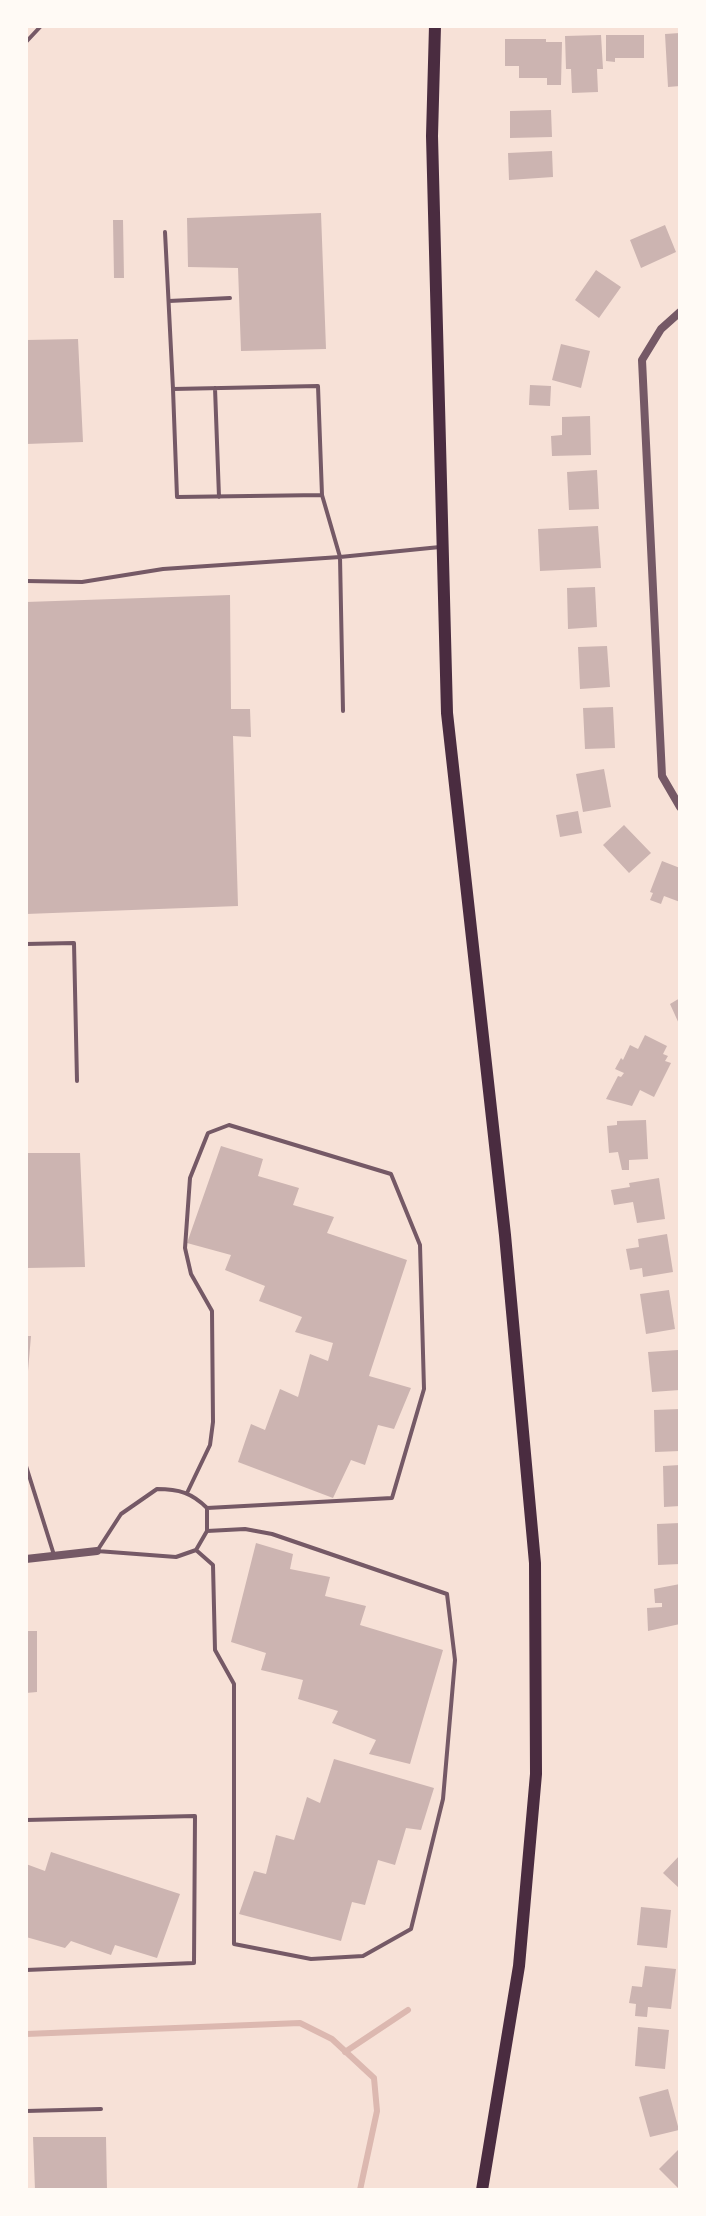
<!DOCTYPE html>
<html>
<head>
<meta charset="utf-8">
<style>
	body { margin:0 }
	#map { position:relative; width:706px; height:2216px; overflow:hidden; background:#f7e1d7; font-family:"PT Serif",serif }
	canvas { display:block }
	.frame { position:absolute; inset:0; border:28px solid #fffaf5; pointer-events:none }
</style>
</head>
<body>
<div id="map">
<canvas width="706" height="2216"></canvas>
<div class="frame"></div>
</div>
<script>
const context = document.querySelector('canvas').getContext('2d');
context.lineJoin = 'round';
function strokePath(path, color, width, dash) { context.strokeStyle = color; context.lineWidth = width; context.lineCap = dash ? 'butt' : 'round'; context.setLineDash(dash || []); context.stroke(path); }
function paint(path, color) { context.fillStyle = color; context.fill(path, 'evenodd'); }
strokePath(new Path2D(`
	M26,2034L300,2023L332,2039L374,2078L377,2111L360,2190
	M345,2052L408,2010`), '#dcb8b0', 6);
paint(new Path2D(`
	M680,33V86L668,87L665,34Z
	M601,35L603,69H597L598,92L572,93L571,69H566L565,36Z
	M606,35H644V58H615V62L606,61Z
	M505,39H546V42H562L561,85H547V78H519V66H505Z
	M551,110L552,137L510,138V111Z
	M552,151L553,177L509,180L508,153Z
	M321,213L326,349L241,351L238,268L188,267L187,218Z
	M113,220H123L124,278H114Z
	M665,225L676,252L641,268L630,240Z
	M596,270L621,287L599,318L575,300Z
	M78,339L83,442L26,444V340Z
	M561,344L590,351L581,388L552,380Z
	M530,385L551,386L550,406L529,405Z
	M590,416L591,455L552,456L551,436L562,435V417Z
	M597,470L599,509L569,510L567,472Z
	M598,526L601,568L540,571L538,529Z
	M595,587L597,627L568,629L567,588Z
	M230,595L231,709H250L251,737L233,736L238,906L26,914V602Z
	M607,646L610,687L580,689L578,647Z
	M613,707L615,748L585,749L583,708Z
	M604,769L611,807L583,812L576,774Z
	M578,811L582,833L560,837L556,815Z
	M624,825L651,853L629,873L603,845Z
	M662,861L680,868V902L664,896L661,904L650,900L653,893L650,892Z
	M680,998V1026L670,1004Z
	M645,1035L667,1046L663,1054L668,1056L665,1061L671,1063L654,1097L640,1090L632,1106L606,1099L618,1076L621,1077L624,1073L615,1069L621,1058L623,1060L630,1045L638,1049Z
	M646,1120L648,1159L629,1160V1170H622L618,1152L609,1153L607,1126L617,1125V1121Z
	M221,1146L263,1159L258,1176L299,1188L293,1205L334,1217L327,1233L407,1260L369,1376L411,1388L394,1429L378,1425L365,1465L351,1460L333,1498L238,1462L251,1424L265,1430L280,1389L298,1397L310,1354L328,1361L333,1343L295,1332L302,1317L259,1301L265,1286L225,1270L231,1255L187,1243Z
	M26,1153H80L85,1267L26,1268Z
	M659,1178L665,1219L637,1223L633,1202L614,1205L611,1190L630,1187L629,1183Z
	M667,1234L673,1272L643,1277L642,1268L630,1270L626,1249L639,1247L638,1239Z
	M669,1290L675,1329L646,1334L640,1294Z
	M26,1336H31L28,1371H26Z
	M678,1350L680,1390L652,1392L648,1352Z
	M680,1409V1451L655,1452L654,1410Z
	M680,1465V1506L664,1507L663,1466Z
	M680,1523V1564L658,1565L657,1524Z
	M256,1543L293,1554L290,1569L330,1577L325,1596L366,1606L360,1625L443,1650L410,1764L369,1754L376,1740L332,1723L338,1711L298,1699L303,1680L261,1670L266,1653L231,1642Z
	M680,1584V1624L648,1631L647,1608L662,1607V1603H655L654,1589Z
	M26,1631H37V1692L26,1693Z
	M334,1759L434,1788L421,1830L406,1828L395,1865L378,1860L365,1905L352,1902L341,1941L239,1914L254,1871L266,1874L276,1835L294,1840L307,1797L320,1803Z
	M51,1852L180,1894L157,1958L115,1945L111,1955L71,1941L65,1948L26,1937V1864L45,1871Z
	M680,1855V1889L663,1873Z
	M641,1907L671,1910L667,1948L637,1945Z
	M645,1966L676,1969L671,2009L648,2007L647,2017L635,2016L636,2004L629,2003L632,1986L642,1987Z
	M638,2027L669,2030L665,2069L635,2066Z
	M668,2089L679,2130L650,2137L639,2097Z
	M33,2137H106L107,2190H35Z
	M680,2148V2190L659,2169Z`), '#ccb4b1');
strokePath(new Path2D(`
	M26,42L41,26
	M165,232L173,389
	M169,301L230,298
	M215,388L219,497
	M322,495L177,497L173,389L318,386L322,495L340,557L440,547
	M26,581L82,582L163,569L340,557L343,711
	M26,944L74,943L77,1081
	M26,1466L54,1555
	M157,1489C179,1489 192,1493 207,1508V1531L196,1550L176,1557L97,1551L121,1514Z
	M187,1493L210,1445L213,1422L212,1311L191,1274L185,1248L190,1178L208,1133L229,1125L391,1174L420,1245L424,1389L392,1498L207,1508
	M196,1550L213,1565L215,1650L234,1684V1944L311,1959L363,1956L411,1929L443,1799L455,1660L447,1594L272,1534L245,1529L207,1531
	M26,1820L195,1816L194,1963L26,1970
	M26,2111L101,2109`), '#755966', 4);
strokePath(new Path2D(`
	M680,312L661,329L642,360L662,776L680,807
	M26,1559L97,1551`), '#755966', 8);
strokePath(new Path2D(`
	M435,26L432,136L447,713L505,1235L535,1563L536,1774L519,1966L482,2190`), '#4a2c40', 12);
</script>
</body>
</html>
